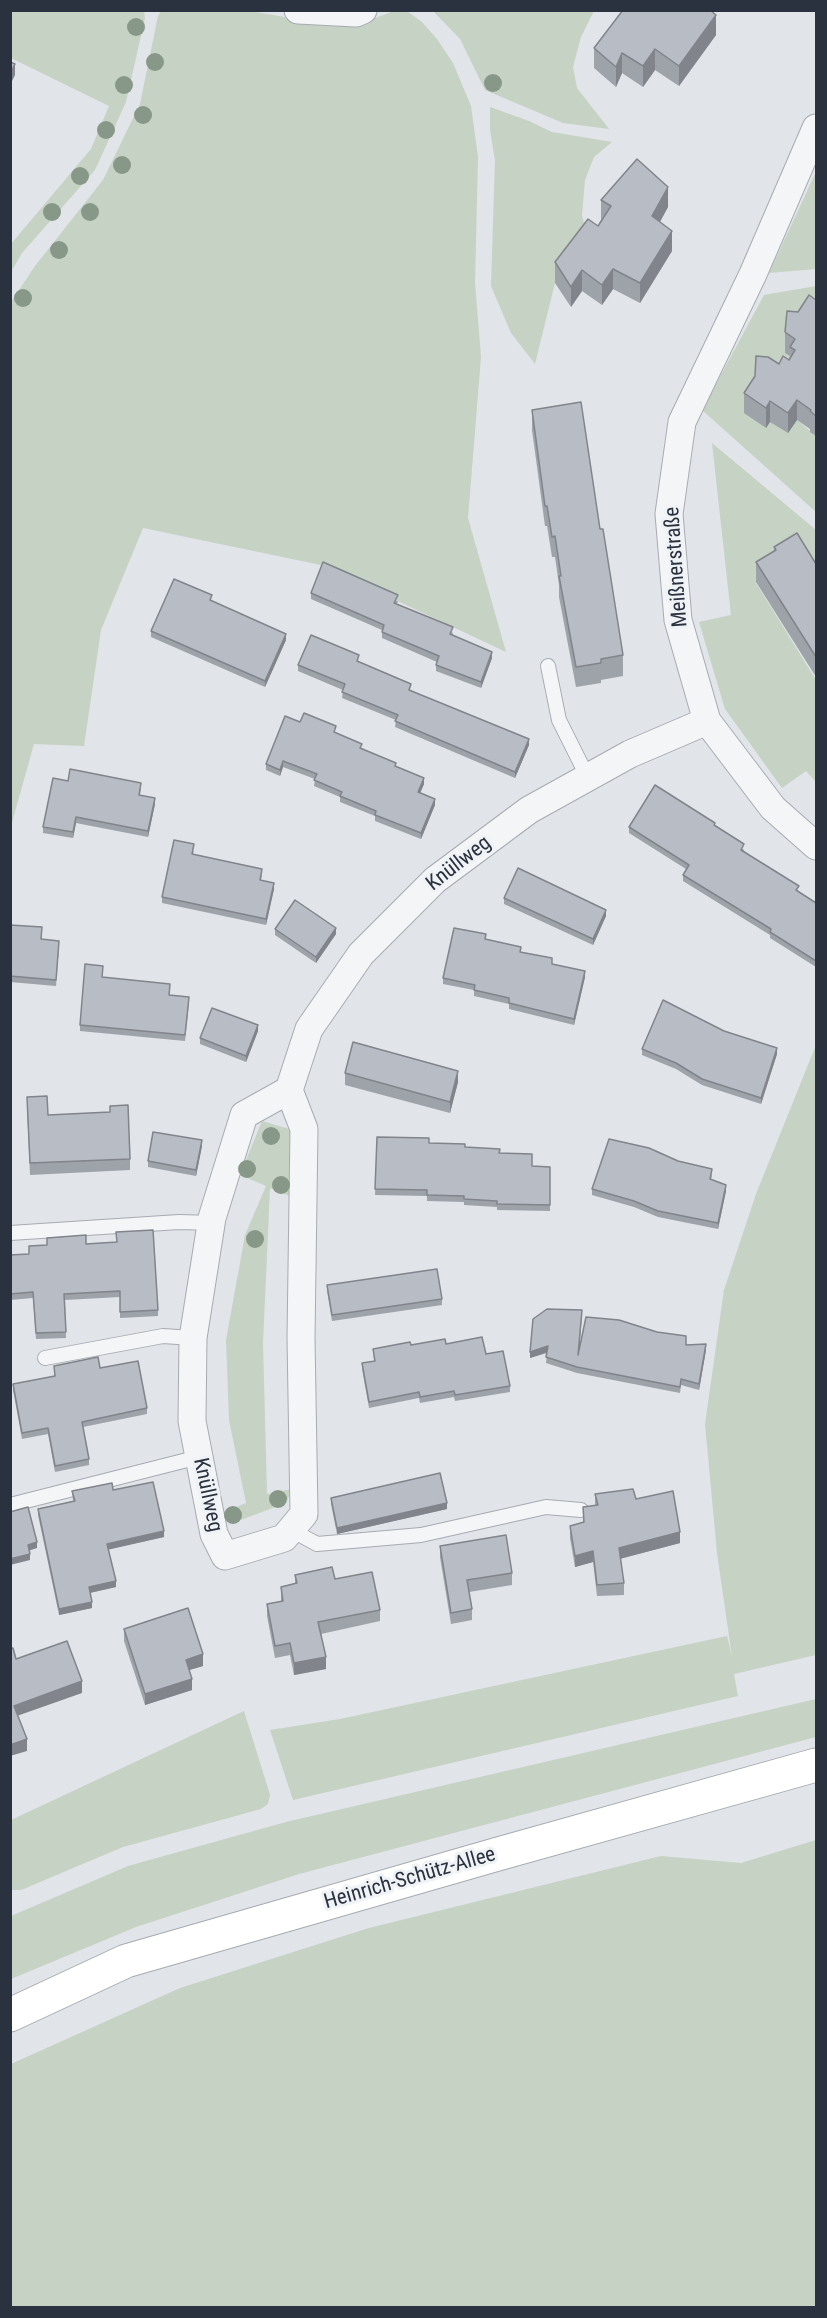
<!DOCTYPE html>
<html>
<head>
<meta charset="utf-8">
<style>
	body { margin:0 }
	#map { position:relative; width:827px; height:2318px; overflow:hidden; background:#e1e4e8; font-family:"Roboto Condensed",sans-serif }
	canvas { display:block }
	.frame { position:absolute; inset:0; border:12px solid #2b323f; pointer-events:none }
</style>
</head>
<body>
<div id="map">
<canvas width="827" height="2318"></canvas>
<div class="frame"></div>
</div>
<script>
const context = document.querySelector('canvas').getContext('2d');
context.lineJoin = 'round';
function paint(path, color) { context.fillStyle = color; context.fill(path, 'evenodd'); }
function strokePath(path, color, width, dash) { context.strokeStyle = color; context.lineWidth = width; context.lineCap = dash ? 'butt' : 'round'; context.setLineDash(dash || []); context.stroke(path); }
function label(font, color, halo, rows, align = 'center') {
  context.font = font + ' "Roboto Condensed",sans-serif'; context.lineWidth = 6; context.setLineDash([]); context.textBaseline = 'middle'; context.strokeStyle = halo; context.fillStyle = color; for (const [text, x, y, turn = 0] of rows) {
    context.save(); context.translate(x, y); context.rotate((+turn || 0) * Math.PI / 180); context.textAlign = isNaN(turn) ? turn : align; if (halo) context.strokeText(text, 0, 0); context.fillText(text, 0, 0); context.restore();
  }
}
paint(new Path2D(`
	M10,11H144L145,18L126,102L95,170L22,253L11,272V244L91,149L109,106L11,58Z
	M161,11H250L290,18L362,23L394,11H407L422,22L437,39L453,63L471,106L478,157L475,283L481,357L468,518L506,652L321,565L143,528L101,630L84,746L34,744L11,826V302L35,266L103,180L140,104L158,16Z
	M433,11H594L581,37L573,67L577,88L609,129L563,123L485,90L460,39Z
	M490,107L529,121L552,132L612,142L594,157L585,180L582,215L588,239L555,283L535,364L511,333L491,286L495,161L490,130Z
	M816,172V269L769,273Z
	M816,286V320L795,359L766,428L770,422L797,420L816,436V512L702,410L764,295Z
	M712,443L816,530V583H756L816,680V782L806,771L782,788L725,709L699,622L731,615Z
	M816,1045V1655L734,1674L738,1696L293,1800L270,1730L340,1719L727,1636L732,1657L717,1553L705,1424L724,1290L756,1194Z
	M262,1121L293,1130L290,1196L270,1188L263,1343L267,1494L292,1489L286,1503L230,1524L224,1512L246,1503L229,1420L226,1340L245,1235L266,1186L240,1175Z
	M816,1699V1737L299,1874L136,1927L11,1979V1916L128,1866L286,1822Z
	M244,1711L270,1795L268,1804L261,1809L123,1847L21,1890H11V1820Z
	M816,1840V2307H11V2064L180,1988L369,1928L661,1856L741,1863Z`), '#c6d2c3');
const service = new Path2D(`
	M548,666L559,720L588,778
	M10,1233L179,1222L212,1223
	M45,1358L163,1336L193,1338
	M10,1505L199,1457
	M291,1530L317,1544L421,1535L546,1507L581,1510`);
const minor = new Path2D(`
	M298,10L356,13L363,10
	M816,128L753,274L682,422L669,514L678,620L707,721L773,808L816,846
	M289,1090L304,1129L301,1338L304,1514L284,1538L225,1556L214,1534L192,1421L193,1338L212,1218L244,1115L289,1090L309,1029L361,954L435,880L529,810L630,754L707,721`);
const secondary = new Path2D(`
	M10,2015L126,1961L498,1854L816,1765`);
strokePath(service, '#a7abb2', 16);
strokePath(minor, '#a7abb2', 29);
strokePath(secondary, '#a7abb2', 35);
strokePath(service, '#f3f5f7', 14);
strokePath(minor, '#f3f5f7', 27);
strokePath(secondary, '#fff', 33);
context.fillStyle = '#889888';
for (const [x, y] of [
	[136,27],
	[155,62],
	[493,83],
	[124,85],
	[143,115],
	[106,130],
	[122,165],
	[80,176],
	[52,212],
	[90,212],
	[59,250],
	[23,298],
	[271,1136],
	[247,1169],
	[281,1185],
	[255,1239],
	[278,1499],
	[233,1515]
]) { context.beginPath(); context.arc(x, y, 9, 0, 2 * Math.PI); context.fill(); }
paint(new Path2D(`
	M716,35L679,86L655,70L643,87L622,73L616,87L594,68V48Z
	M601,200L668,207L660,222L672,251L640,303L613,289L602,305L582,291L571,307L555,283V262L598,226L601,220Z
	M816,300V436L810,432V429L797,420L788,433L770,422L766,428L744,413V393L755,376L779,364L789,360L790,356L785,353V332L798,312Z
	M532,410L600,529L623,655V676L601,680V683L576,687L559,597V585L555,557H552L547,526H545L532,430Z
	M774,547L816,564V677L756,582V562L774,551Z
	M311,593L398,601L397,604L453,633L452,635L492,658L481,688L436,671V665L437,662L382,638V630L311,599Z
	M151,631L286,640L265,687L151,637Z
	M359,661V662L411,690V691L529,745L515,778L395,727L396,720L342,698L343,690L298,671V665Z
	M300,722L336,733L362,748L396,766L424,784L420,793L435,805L421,839L375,821V816L340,802V797L314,786L315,779L283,767L280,776L266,770V764Z
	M68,781L141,789L140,795L155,804L148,837L76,823L73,838L43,833V827Z
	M715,826L744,850V851L799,892L816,903V967L770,938V935L683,881V875L686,869L629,833V827Z
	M194,850L193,854L262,875L261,880L274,889L266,925L162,903V897Z
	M504,898L606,916L593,945L504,904Z
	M10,925L59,947L56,986L10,982Z
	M275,929L336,934L316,963L275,935Z
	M486,939L585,977L574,1025L509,1009V1004L474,996V990L443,984V978Z
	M102,977L170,995L189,1003L185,1041L80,1031V1025Z
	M258,1031L246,1062L200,1044V1038Z
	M724,1031L777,1054L761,1104L702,1085L676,1069L642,1055V1049Z
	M345,1073L458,1082L450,1113L345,1085Z
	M27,1108L48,1115L130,1159V1170L30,1175Z
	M377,1137L465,1147L500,1153L532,1166L550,1167V1211L497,1210V1207L464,1205V1202L427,1201V1196L375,1195Z
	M202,1146L196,1176L148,1167V1161Z
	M712,1175L711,1180L726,1191L718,1229L658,1217L634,1207L592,1195V1189Z
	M116,1232L158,1310V1316L120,1318V1297L65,1300L66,1338L36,1339L33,1298L10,1300V1255L29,1254L47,1245V1238L86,1244L116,1242Z
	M327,1285L442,1299V1305L332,1321L327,1291Z
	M582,1316L579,1351L686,1345L706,1350L699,1390L681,1385L680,1393L577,1373L546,1363L547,1353L530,1358Z
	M446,1344L486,1354L510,1386V1392L455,1401L454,1397L420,1403L419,1398L369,1408L362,1369V1363L374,1361L373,1349L411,1345Z
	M54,1366L100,1368L147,1408V1414L83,1427L89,1459V1465L55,1472L48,1434L22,1439L13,1390V1384L54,1376Z
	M113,1490L164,1537L108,1549L116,1587L90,1593L92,1608L59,1615L38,1515V1509L73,1501L72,1491Z
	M595,1494L636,1499L680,1543L620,1559L624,1583V1595L597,1596L593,1562L575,1567L570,1538V1526L583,1522V1507L595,1506Z
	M331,1498L447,1509L337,1534L331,1504Z
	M440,1546L512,1573V1585L469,1592L472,1609V1620L451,1624L440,1557Z
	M295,1575L335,1579L380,1610V1621L321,1634L326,1669L294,1675L290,1655L275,1658L267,1616V1604L281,1601V1587L295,1583Z
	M124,1629L203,1666L189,1670L192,1690L145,1705L124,1641Z`), '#9ea3a9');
paint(new Path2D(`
	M716,15V35L679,86V66Z
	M655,49V70L643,87V66Z
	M622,53V73L616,87V67Z
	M15,64V75L10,85V74Z
	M668,187V207L652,236V216Z
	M672,231V251L640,303V283Z
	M613,269V289L602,305V285Z
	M582,270V291L571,307V287Z
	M797,400V420L788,433V413Z
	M770,401V422L766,428V408Z
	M286,634V640L265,687V681Z
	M492,652V658L481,688V682Z
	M529,739V745L515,778V772Z
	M283,761V767L280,776V770Z
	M424,778V784L418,798V792Z
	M155,798V804L148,837V831Z
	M435,799V805L421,839V833Z
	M76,817V823L73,838V832Z
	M274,883V889L266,925V919Z
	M606,910V916L593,945V939Z
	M336,928V934L316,963V957Z
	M585,971V977L574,1025V1019Z
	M258,1025V1031L246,1062V1056Z
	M777,1048V1054L761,1104V1098Z
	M458,1071V1082L450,1113V1102Z
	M202,1140V1146L196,1176V1170Z
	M726,1185V1191L718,1229V1223Z
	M706,1344V1350L699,1390V1384Z
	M548,1346V1352L530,1358V1352Z
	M447,1503V1509L337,1534V1528Z
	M164,1531V1537L107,1550V1544Z
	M680,1532V1543L619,1559V1548Z
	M37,1542V1548L28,1551V1545Z
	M593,1551V1562L575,1567V1556Z
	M30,1554V1560L10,1565V1559Z
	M116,1581V1587L89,1593V1587Z
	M92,1602V1608L59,1615V1609Z
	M203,1654V1666L186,1671V1660Z
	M326,1657V1669L294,1675V1663Z
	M192,1679V1690L145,1705V1694Z
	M82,1681V1693L14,1717V1706Z
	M27,1739V1751L10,1756V1745Z`), '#81848a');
const building = new Path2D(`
	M623,10H710L716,15L679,66L655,49L643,66L622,53L616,67L594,48Z
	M10,62L15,64L10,74Z
	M637,159L668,187L652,216L672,231L640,283L613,269L602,285L582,270L571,287L555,262L588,219L598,226L611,206L601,200Z
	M809,295L816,300V416L810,411L811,410L797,400L788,413L770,401L766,408L744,393L755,376L756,356L768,357L779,364L783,356L789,360L795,350L790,347L795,339L785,332L787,311L798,312Z
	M581,402L600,529H603L623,655L601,659V663L576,667L559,576H561L555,536L552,537L547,506H545L532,410Z
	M797,533L816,564V657L756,562L776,550L774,547Z
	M323,562L398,595L394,603L453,627L450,634L492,652L481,682L436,665L439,656L382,632L384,625L311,593Z
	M174,579L212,595L210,600L286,634L265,681L151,631Z
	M311,635L359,655L357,661L411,684L409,690L529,739L515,772L395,721L398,715L342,692L345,684L298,665Z
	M304,713L336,726L334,732L362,744L360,748L396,763L395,766L424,778L418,792L435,799L421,833L375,815L376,811L340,796L342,792L314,780L317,774L283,761L280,770L266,764L285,716L300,722Z
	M70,769L141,783L139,795L155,798L148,831L76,817L73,832L43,827L53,778L68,781Z
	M655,785L715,823L714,825L744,844L741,850L799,886L796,890L816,903V961L770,932L771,929L683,875L689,865L629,827Z
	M174,840L194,844L192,854L262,869L260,880L274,883L266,919L162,897Z
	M518,868L606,910L593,939L504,898Z
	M295,900L336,928L316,957L275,929Z
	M10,925L42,927L41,939L59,941L56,980L10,976Z
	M454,928L486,934L485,939L521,947L520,952L552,958V964L585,971L574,1019L509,1003V998L474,990L475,985L443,978Z
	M85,964L103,966L102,977L170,984L169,995L189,997L185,1035L80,1025Z
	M663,1000L724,1031L777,1048L761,1098L702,1079L676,1063L642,1049Z
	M212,1008L258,1025L246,1056L200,1038Z
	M353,1042L458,1071L450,1102L345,1073Z
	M47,1096L48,1115L110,1112V1106L128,1105L130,1159L30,1163L27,1097Z
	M153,1132L202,1140L196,1170L148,1161Z
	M377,1137L429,1138V1143L465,1144V1147L500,1149L499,1153L532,1154V1166L550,1167V1205L497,1204V1201L464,1199V1196L427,1195V1190L375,1189Z
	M609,1139L649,1148L678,1161L712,1169L710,1179L726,1185L718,1223L658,1211L634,1201L592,1189Z
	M153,1230L158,1310L120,1312V1291L64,1294L66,1332L36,1333L33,1292L10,1294V1255L29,1254V1246L47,1245V1238L86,1235V1244L117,1242L116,1232Z
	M437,1269L442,1299L332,1315L327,1285Z
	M547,1309L582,1310L578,1355L586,1317L619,1320L657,1332L686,1336V1345L706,1344L699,1384L681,1379L680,1387L577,1367L546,1357L548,1346L530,1352L533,1319Z
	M482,1337L486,1354L503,1351L510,1386L455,1395L454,1391L420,1397L419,1392L369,1402L362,1363L375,1361L373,1349L410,1342L411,1345L445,1339L446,1344Z
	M98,1357L100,1368L138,1361L147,1408L82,1422L89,1459L55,1466L48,1428L22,1433L13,1384L55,1376L54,1366Z
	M440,1473L447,1503L337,1528L331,1498Z
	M153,1482L164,1531L107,1544L116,1581L89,1587L92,1602L59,1609L38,1509L75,1501L72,1491L112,1483L113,1490Z
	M633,1489L636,1499L673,1491L680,1532L619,1548L624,1583L597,1585L593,1551L575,1556L570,1526L584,1522L583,1507L598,1505L595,1494Z
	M28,1507L37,1542L28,1545L30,1554L10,1559V1512Z
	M506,1535L512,1573L467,1580L472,1609L451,1613L440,1546Z
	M332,1567L335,1579L372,1572L380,1610L318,1622L326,1657L294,1663L290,1643L275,1646L267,1604L283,1601L281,1587L297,1583L295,1575Z
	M188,1608L203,1654L186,1660L192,1679L145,1694L124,1629Z
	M67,1641L82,1681L14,1706L27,1739L10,1745V1649L13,1648L16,1659Z`);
paint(building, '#b8bdc5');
strokePath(building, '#81848a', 1.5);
label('21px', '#2b323f', '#f0f3f6', [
	["Meißnerstraße",677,567,-94],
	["Knüllweg",459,864,-38],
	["Knüllweg",207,1495,78],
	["Heinrich-Schütz-Allee",410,1879,-16]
]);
</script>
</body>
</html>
